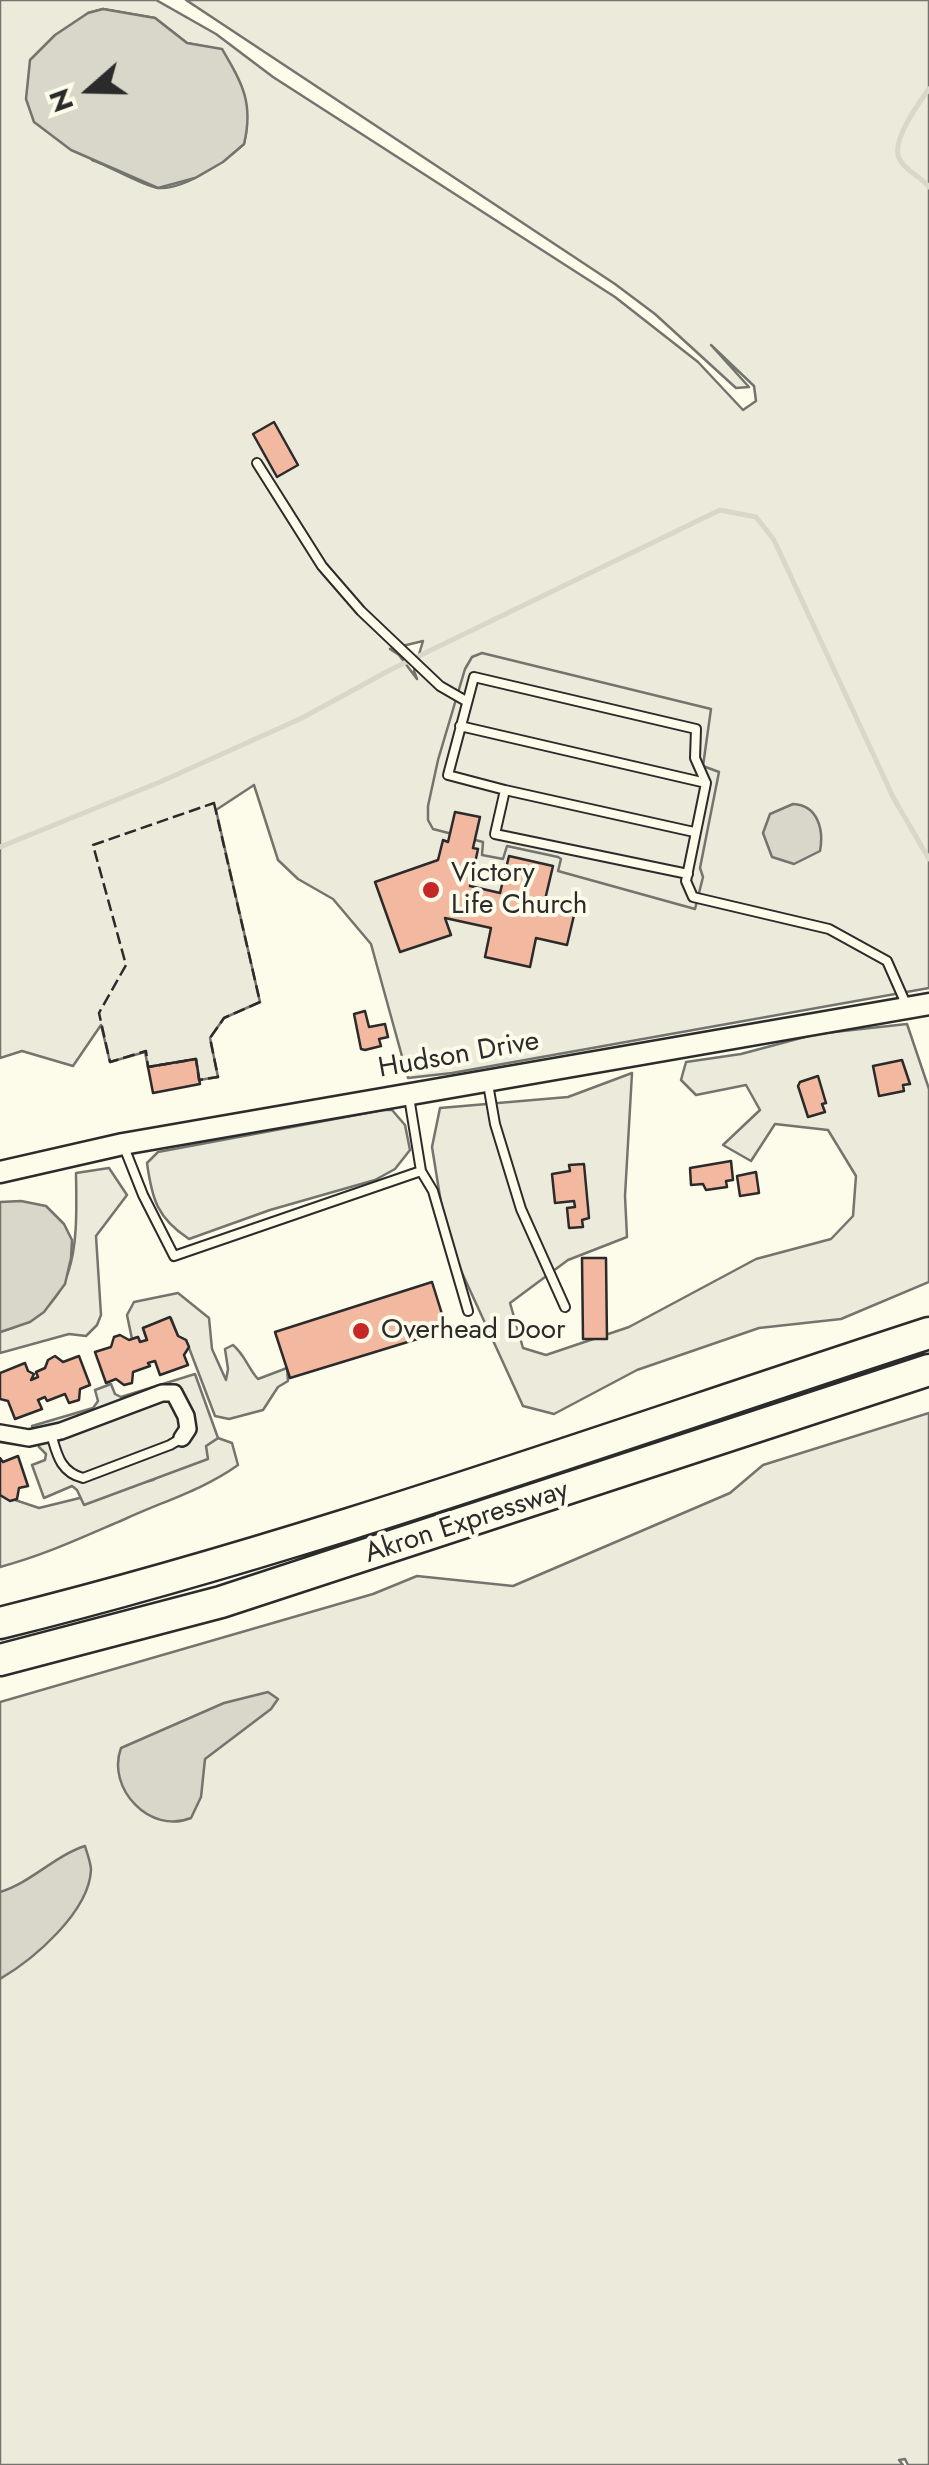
<!DOCTYPE html>
<html>
<head>
<meta charset="utf-8">
<style>
	body { margin:0 }
	#map { position:relative; width:929px; height:2465px; overflow:hidden; background:#fdfbea; font-family:Jost,sans-serif }
	canvas { display:block }
	.north { position:absolute; left:40px; top:40px; width:100px; height:100px; -webkit-text-stroke:8px #fdfbea; paint-order:stroke; rotate:250deg; font-size:28px; font-weight:700; line-height:40px; text-align:center; color:#2b2b2b }
	.north::after { content:''; display:block; margin:auto; width:35px; height:45px; background:#2b2b2b; clip-path:polygon(50% 0,100% 100%,50% 72%,0 100%) }
</style>
</head>
<body>
<div id="map">
<canvas width="929" height="2465"></canvas>
<div class="north">N</div>
</div>
<script>
const context = document.querySelector('canvas').getContext('2d');
context.lineJoin = 'round';
function paint(path, color) { context.fillStyle = color; context.fill(path, 'evenodd'); }
function strokePath(path, color, width, dash) { context.strokeStyle = color; context.lineWidth = width; context.lineCap = dash ? 'butt' : 'round'; context.setLineDash(dash || []); context.stroke(path); }
function label(font, color, halo, rows, align = 'center') {
  context.font = font + ' Jost,sans-serif'; context.lineWidth = 8; context.setLineDash([]); context.textBaseline = 'middle'; context.strokeStyle = halo; context.fillStyle = color; for (const [text, x, y, turn = 0] of rows) {
    context.save(); context.translate(x, y); context.rotate((+turn || 0) * Math.PI / 180); context.textAlign = isNaN(turn) ? turn : align; if (halo) context.strokeText(text, 0, 0); context.fillText(text, 0, 0); context.restore();
  }
}
const green = new Path2D(`
	M0,0H156L216,34L273,77L615,297L698,362L743,410L756,401L754,386L711,345L749,387L736,388L655,314L615,284L186,0H929V988L452,1073L408,1078L371,944L333,899L298,879L278,860L254,785L216,810L260,1002L224,1018L210,1038L218,1077L199,1080L195,1059L148,1067L145,1052L110,1062L101,1025L73,1066L22,1051L0,1058ZM103,9L155,18L187,43L222,50C239,82 253,107 244,144C226,160 185,190 159,188C147,188 108,165 92,160L88,13ZM423,641L414,671L417,679L399,655L390,649Z
	M907,1024L929,1089V1282L841,1319L759,1328L637,1370L554,1414L523,1406L447,1240L432,1147L440,1108L568,1097L632,1073L625,1196L627,1237L568,1260L510,1303L523,1348L546,1355L629,1327L756,1259L831,1239L853,1216L856,1176L828,1130L775,1124L751,1161L723,1145L760,1110L746,1085L696,1095L681,1080L686,1062L741,1054L816,1034Z
	M383,1110H392L405,1125L410,1150L395,1169L375,1180L270,1210L189,1239C157,1218 152,1199 147,1163L158,1152Z
	M109,1168L127,1195L96,1236L101,1315L97,1325L86,1336L69,1334L0,1353V1332C81,1311 77,1242 76,1173Z
	M178,1293L209,1318L212,1349L226,1380L228,1369L225,1349L233,1345C245,1355 248,1368 258,1379L287,1368L288,1381L278,1387L263,1410L229,1419L215,1416L186,1340L178,1336L171,1318L143,1328L147,1340L140,1342L138,1337L132,1339L127,1315L134,1302Z
	M929,1413V2465H908L905,2459L899,2460L903,2465H0V1702L373,1594L417,1576L513,1586L730,1493L763,1465Z
	M218,1438L232,1443L238,1465C203,1490 164,1501 125,1519C83,1537 45,1555 0,1567V1495L39,1508L153,1480Z`);
paint(green, '#ecebdb');
strokePath(green, '#74746e', 2.5);
const parking = new Path2D(`
	M482,653L711,709L703,766L719,772L700,868L703,877L695,909L558,871L561,859L558,857L507,846L503,859L482,855L483,842L433,829L428,820V806L438,760L465,669L472,657Z
	M195,1374L218,1438L206,1446L208,1459L84,1505L77,1490L72,1486L44,1498L32,1465L45,1460L46,1454L39,1447L32,1426L93,1408L98,1401L95,1390L111,1384L115,1394L121,1397Z`);
paint(parking, '#eceadb');
strokePath(parking, '#74746e', 2.5);
const water = new Path2D(`
	M103,9L155,18L187,43L222,49C242,83 254,103 244,144L223,162L195,178L158,188L71,150L34,122L26,99L30,60L55,35L88,13Z
	M793,804C818,805 824,830 820,851L794,864L772,857L763,833L770,814Z
	M21,1201L46,1206L64,1224L72,1240L71,1258L65,1284L44,1312L30,1322L0,1332V1202Z
	M268,1692L278,1699L271,1709L205,1759L201,1797L191,1818C150,1835 106,1788 121,1748L224,1703Z
	M85,1846C87,1853 91,1863 91,1870C89,1912 34,1959 0,1979V1892C32,1882 54,1856 85,1846Z`);
paint(water, '#d8d7c9');
strokePath(water, '#74746e', 2.5);
strokePath(new Path2D(`
	M929,89C919,103 889,143 900,160C906,171 921,177 929,187
	M0,847L160,782L302,718L390,670L720,510L756,517L774,540L893,797L929,859`), '#d8d7c9', 5);
const building = new Path2D(`
	M274,422L298,465L277,477L253,434Z
	M455,812L480,817L473,848L478,849L470,886L500,893L509,856L553,866L544,904L575,911L567,945L536,938L530,967L485,957L491,928L445,918L451,935L400,952L375,882L438,860L443,840L448,842Z
	M365,1011L369,1027L385,1024L388,1037L379,1039L381,1046L365,1050L361,1049L354,1014Z
	M196,1059L200,1084L153,1093L148,1067Z
	M902,1060L910,1084L903,1085L904,1091L879,1096L873,1066Z
	M818,1076L826,1103L822,1104L825,1112L808,1117L798,1086L800,1082Z
	M731,1161L733,1180L726,1181L727,1187L706,1190L703,1184L691,1185L690,1168Z
	M584,1164L589,1218L582,1220L583,1227L569,1228L567,1208L575,1207L574,1201L555,1203L552,1174L570,1171L569,1165Z
	M756,1172L759,1193L740,1196L737,1176Z
	M582,1258H606L607,1339H583Z
	M432,1282L447,1330L290,1378L275,1332Z
	M170,1317L178,1336L186,1340L189,1347L184,1355L188,1365L160,1375L155,1361L148,1363L150,1366L133,1372L132,1383L124,1385L116,1379L106,1383L95,1352L111,1347L114,1337L120,1335L129,1340L138,1337L140,1342L147,1340L143,1328Z
	M55,1356L63,1362L79,1356L90,1385L80,1389L79,1400L69,1403L65,1394L47,1401L45,1397L38,1400L42,1409L15,1419L8,1401L0,1399V1373L25,1363L28,1371L34,1374L31,1380L38,1377L36,1372L45,1368L48,1360Z
	M18,1456L28,1486L19,1488L17,1499L10,1501L0,1495V1458L3,1462Z`);
paint(building, '#f2b8a0');
strokePath(building, '#2b2b2b', 2.5);
const service = new Path2D(`
	M257,463L322,566L361,611L440,686L466,701
	M460,726L706,783
	M505,790L694,832
	M688,874L495,834L505,790L448,775L474,677L696,729L695,758L706,783L686,881L693,897L829,929L887,961L906,1004
	M488,1084L495,1124L521,1209L565,1307
	M124,1147L143,1195L174,1256L421,1171L409,1097
	M421,1171L433,1191L468,1311
	M51,1434C57,1454 60,1472 83,1478L170,1445L182,1438`);
const minor = new Path2D(`
	M0,1433L29,1438L61,1431L162,1393H174L186,1416L188,1429L182,1438`);
const tertiary = new Path2D(`
	M0,1172L123,1144L929,1004`);
const motorway = new Path2D(`
	M0,1623C315,1545 621,1433 929,1333
	M0,1660L221,1602L929,1370`);
strokePath(service, '#2b2b2b', 12);
strokePath(minor, '#2b2b2b', 20);
strokePath(tertiary, '#2b2b2b', 25);
strokePath(motorway, '#2b2b2b', 35);
strokePath(service, '#fdfbea', 8);
strokePath(minor, '#fdfbea', 15);
strokePath(tertiary, '#fdfbea', 20);
strokePath(motorway, '#fdfbea', 30);
strokePath(new Path2D(`
	M214,803L260,1002L224,1018L210,1038L218,1077L199,1080L196,1059L148,1067L146,1051L110,1062L99,1013L126,965L93,845Z`), '#2b2b2b', 2.5, [12, 5]);
for (const [x, y, r, color] of [
	[431,890,10,"#c62828"],
	[361,1331,10,"#c62828"]
]) { const dot = new Path2D(); dot.arc(x, y, r, 0, 2 * Math.PI); context.fillStyle = color; context.fill(dot); strokePath(dot, '#fdfbea', 4); }
label('28px', '#2b2b2b', '#fdfbea', [
	["Victory",451,874],
	["Life Church",451,906],
	["Overhead Door",381,1331]
], 'left');
label('28px', '#2b2b2b', '#fdfbea', [
	["Hudson Drive",459,1056,-10],
	["Akron Expressway",467,1523,-18]
]);
</script>
</body>
</html>
